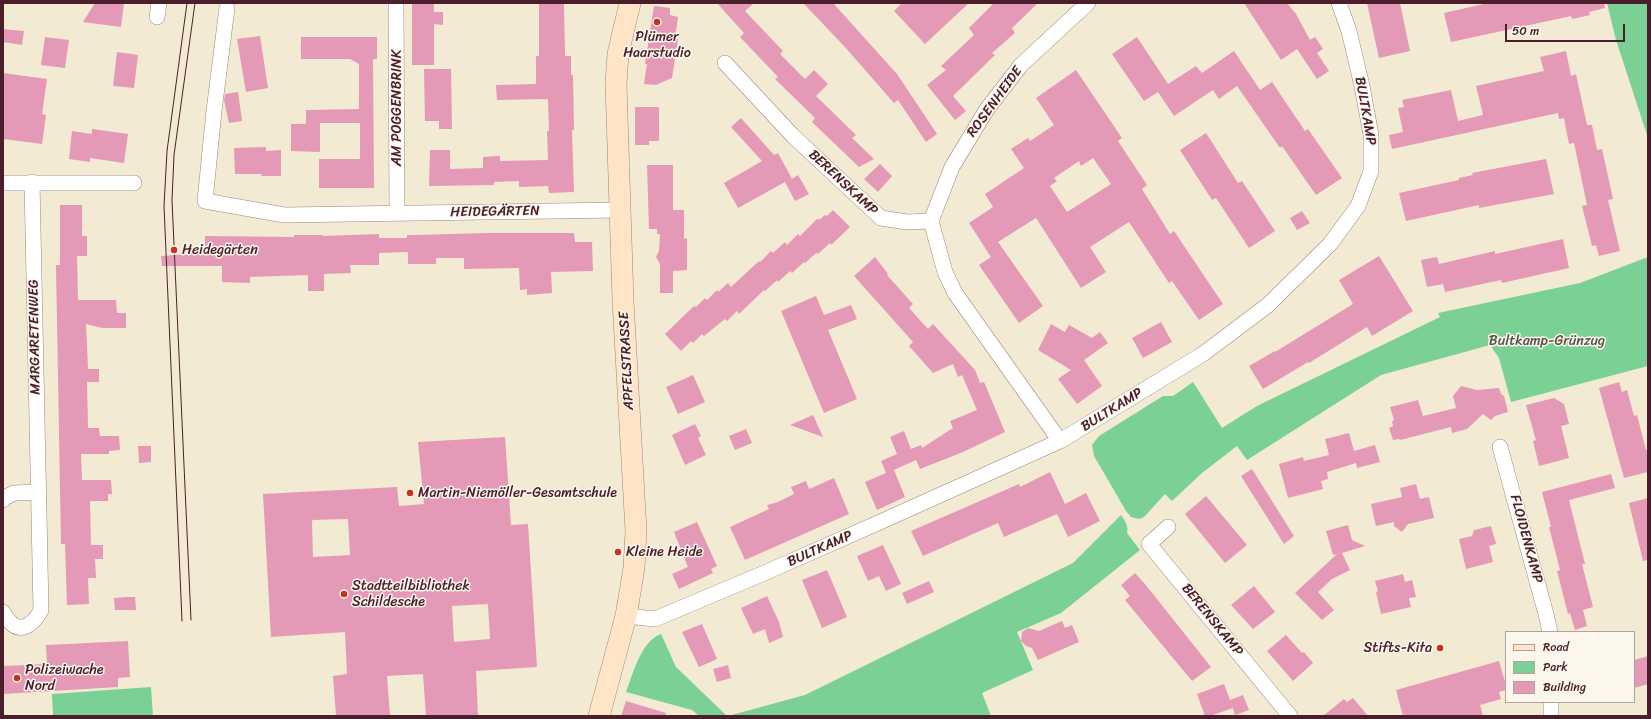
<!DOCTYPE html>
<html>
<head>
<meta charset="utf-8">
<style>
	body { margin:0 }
	#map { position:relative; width:1651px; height:719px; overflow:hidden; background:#f3ead3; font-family:Sriracha,sans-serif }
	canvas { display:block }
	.frame { position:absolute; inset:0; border:4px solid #4a1f2b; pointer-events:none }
	.legend { position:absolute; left:1505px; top:631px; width:130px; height:72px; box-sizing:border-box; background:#fbf7ec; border:1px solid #b4a19f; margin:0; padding:5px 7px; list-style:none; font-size:12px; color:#4a1f2b }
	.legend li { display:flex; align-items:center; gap:8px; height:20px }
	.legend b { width:20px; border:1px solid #b4a19f }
	.scale { position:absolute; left:1505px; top:24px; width:120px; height:18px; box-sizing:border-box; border:2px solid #4a1f2b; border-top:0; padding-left:5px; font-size:12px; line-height:14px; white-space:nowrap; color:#4a1f2b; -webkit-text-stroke:3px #fbf7ec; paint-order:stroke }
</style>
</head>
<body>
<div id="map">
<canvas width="1651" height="719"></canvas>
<div class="frame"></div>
<ul class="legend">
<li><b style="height:5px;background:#ffe4c6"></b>Road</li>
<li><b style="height:11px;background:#7ad095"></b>Park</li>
<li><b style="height:11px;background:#e499b7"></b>Building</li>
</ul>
<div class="scale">50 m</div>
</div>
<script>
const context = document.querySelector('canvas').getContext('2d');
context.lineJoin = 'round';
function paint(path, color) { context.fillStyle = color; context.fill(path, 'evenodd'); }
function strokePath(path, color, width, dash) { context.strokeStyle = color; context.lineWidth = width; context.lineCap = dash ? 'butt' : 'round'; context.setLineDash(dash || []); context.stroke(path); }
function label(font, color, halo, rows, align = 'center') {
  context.font = font + ' Sriracha,sans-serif'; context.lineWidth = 3; context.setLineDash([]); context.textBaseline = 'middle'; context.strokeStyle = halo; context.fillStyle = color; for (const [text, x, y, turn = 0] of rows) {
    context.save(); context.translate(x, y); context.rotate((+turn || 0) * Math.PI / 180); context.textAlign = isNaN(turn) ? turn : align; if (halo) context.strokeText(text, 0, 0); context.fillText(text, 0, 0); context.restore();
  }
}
paint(new Path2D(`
	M1607,3H1648V138L1616,40Z
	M1648,257V366L1511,402L1499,358L1490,345L1381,375L1247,460L1237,446L1202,473L1172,501L1165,494L1144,517L1139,519L1131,517L1126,511L1094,456L1092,445L1099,436L1163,396H1173L1193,382L1222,428L1257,406L1440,317L1438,313L1580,283Z
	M1121,515C1125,521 1129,526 1127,533L1140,550L1061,613L1017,632L1033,670L982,693L991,716H728L805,695L1073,563Z
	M661,634L676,667L727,716H699L692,710L626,692C633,674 641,641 661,634Z
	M151,687L153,716H53L52,694Z`), '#7ad095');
paint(new Path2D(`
	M95,3H124L121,27L83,22Z
	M412,3H434V12H443V25L434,24V65H412Z
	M539,3H564L565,56H571V75H573L574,130H572L574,192L549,193L548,186L519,187V181L494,182V185L429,186L430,150H450V169L483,168V157L500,156V161L548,160L547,131H549L548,99L497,100L496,85L536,84V56H539Z
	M717,3H754L745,11L783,51L780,54L805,79L814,70L828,84L816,96L856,135L852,138L874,159L859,167L812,122L815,118L775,79L778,77L740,37L744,33Z
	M803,3H833L897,74L937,134L926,142L898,100L894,103L844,46Z
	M902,3H969L925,44L894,11Z
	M994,3H1038L1012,28L1015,33L992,53L995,55L953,96L966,111L955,120L927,85L946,70L941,66L974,35L969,28Z
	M1244,3H1287L1296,14L1310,40L1315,37L1323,49L1317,53L1329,71L1317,79L1297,49L1281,60Z
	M1367,3H1400L1410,51L1379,58Z
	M1488,3H1604L1605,8L1589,12L1590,15L1572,19L1571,16L1562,18L1451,42L1444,13Z
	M654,6L670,8V15L678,17L675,38L678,39L672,78L656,85L644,84L647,64H645Z
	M3,29L24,31L22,45L3,42Z
	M260,36L268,88L246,92L237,39Z
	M45,37L69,40L65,68L41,65Z
	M301,37H377V59H373L374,188H319V159H360V123H320V152L291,151V124H306V110L359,109V64L350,59H301Z
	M1137,37L1168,84L1196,66L1202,73L1234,51L1260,90L1272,82L1305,131L1308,129L1342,178L1316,195L1282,146L1280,148L1237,86L1219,99L1213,90L1174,116L1158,92L1144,101L1112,54Z
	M1566,51L1571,76L1576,74L1587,125H1592L1597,150L1602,149L1613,199L1608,200L1620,251L1599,256L1596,245L1592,246L1582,206L1587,205L1574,143L1569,144L1564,118L1559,119L1558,113L1392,149L1389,135L1403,132L1398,108L1404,107L1402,100L1451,90L1458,121L1483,115L1476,86L1544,71L1540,57Z
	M117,52L138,55L134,88L113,86Z
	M424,69H451L452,129H439V121H425Z
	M1076,70L1122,138L1118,141L1147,185L1142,189L1170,234L1174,231L1223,304L1199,320L1172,281L1169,283L1129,222L1090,247L1106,272L1081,288L1036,218L998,242L1043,306L1019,323L979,265L991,257L969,223L993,207L985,194L1024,168L1011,149L1028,138L1030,141L1054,125L1036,98ZM1093,158L1111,184L1067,212L1050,186L1057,181L1054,178L1079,161L1081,166Z
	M3,73L47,79L42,114L46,115L42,144L3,139Z
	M238,92L242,121L229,123L224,100L225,94Z
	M635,107H659V141H649V145H635Z
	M741,118L774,155L778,153L792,179L798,175L809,194L795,201L785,182L738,208L724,183L762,161L731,127Z
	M92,129L128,134L124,163L90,158V162L69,159L72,131L92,134Z
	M1206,133L1238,183L1242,181L1275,231L1249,248L1216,198L1212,200L1180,150Z
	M266,147V151L281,150V176H261L262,174H235L234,148Z
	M1546,159L1554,194L1479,208V205L1406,221L1399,193L1459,180V178L1473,175L1472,173Z
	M880,164L892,176L878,192L864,179Z
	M647,165H673V210H684V239L687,238V270L673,271V293H660V264L656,257L659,251L660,234H657V229H649Z
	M60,205H82V236H87V256H77L78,300H116L117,313H126V328H102L86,324L88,369H99V382H87L88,428H99L100,436H119L120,450L109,451V454H81L82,480H111L112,494H108V501H90L91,545H103V559H95L96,578H88L89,604L67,605L65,544H61L56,265H60Z
	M833,210L850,227L831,245L830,243L818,254L816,253L805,263L804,262L792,273L790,271L778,282L777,280L765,291L764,290L739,314L737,311L727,321L725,319L704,336L702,334L693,343L691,341L681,351L665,334L694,306L696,307L705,298L707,300L717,290L718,292L728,283L731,287L759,261L760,262L771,251L773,253L785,242L787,245L798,234L800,236L818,218L819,220L825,215L827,216Z
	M1302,211L1310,223L1297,230L1290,218Z
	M488,233H574L575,242H592L593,271L551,272L552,293L527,295V289L520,290L519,268L464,269V258H436V264H408V252L379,253V265H350L351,273L324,274V291H308V275L250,277V283L222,282V266H162L161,256L205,253V236L294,237V235H322L323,236L379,234V238H407V235H414Z
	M1563,239L1569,268L1502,283L1501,280L1445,292L1443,284L1427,287L1421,260L1437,257L1439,264L1495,251V254Z
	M1379,256L1413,311L1372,336L1367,327L1309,363L1308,362L1263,389L1249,366L1275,351V352L1353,304L1339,280Z
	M875,257L888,274L887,275L913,304L909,308L928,329L933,324L975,370L980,383L984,382L1005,432L963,452L920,469L916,460L894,470L905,497L877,510L865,482L886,473L881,461L897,454L890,437L904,431L911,449L921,445L922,448L953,428L950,421L977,410L962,375L958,377L953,364L933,373L909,346L913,342L854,276Z
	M816,296L824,315L851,305L857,319L828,330L857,399L824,413L781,311Z
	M1161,322L1172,342L1143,358L1132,338Z
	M1051,324L1065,332L1069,325L1092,338L1100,332L1108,343L1084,360L1102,386L1077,404L1058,379L1071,370L1038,350Z
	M693,375L705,402L678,414L666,387Z
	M1619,382L1622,392L1627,390L1634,416L1637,415L1646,450H1648V472L1624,478L1599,388Z
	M1461,386L1477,390L1499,388L1501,394L1504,396L1508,412L1495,416L1491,420L1483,414L1467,429L1452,433L1451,427L1400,440L1399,439L1393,440L1389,428L1393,426L1392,422L1394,420L1390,407L1418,400L1423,416L1456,408L1453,396Z
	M1554,398L1564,404L1569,424L1561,426L1569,458L1539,466L1533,441L1536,440L1526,405Z
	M813,415L823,437L790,425Z
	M695,424L701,436L698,438L706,455L685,465L672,435Z
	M746,429L752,443L735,450L729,436Z
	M1349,433L1354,451L1375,445L1380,462L1357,468L1356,463L1327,472L1328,479L1321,481L1323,489L1288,498L1279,464L1303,457L1304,461L1329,455L1325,439Z
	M505,437L511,525L528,524L537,667L476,671L478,716H426L423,674L387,676L390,716H336L333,676L347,674L345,632L271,637L263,494L397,487L399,506L424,504L418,442ZM348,519L350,555L313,557L312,520ZM488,604L490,639L454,642L452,606Z
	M138,446H151V462L139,463Z
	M1252,469L1294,536L1284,544L1241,476Z
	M1050,472L1065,504L1086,493L1100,521L1068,537L1057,514L1004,537L998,523L923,556L911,531L1019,484L1020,487Z
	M1611,474L1615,488L1569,500L1585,564H1582L1593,607L1583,610L1587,626L1575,630L1570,613L1568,614L1557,571L1560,570L1549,527H1551L1542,492Z
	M834,478L849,514L745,560L730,527L769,509L767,505L778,502L794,494L791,487L806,481L809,489Z
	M1416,484L1420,499L1429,497L1434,518L1408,524L1402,532L1394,526V522L1376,526L1371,504L1402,497L1400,488Z
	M1206,496L1247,545L1225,563L1185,514Z
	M1648,498V560L1643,561L1629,503Z
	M697,522L717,566L711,569L713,573L679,589L672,574L688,567L674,532Z
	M1348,525L1352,540L1365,546L1342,553L1350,570L1332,579L1318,592L1334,610L1322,620L1295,593L1337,554L1333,555L1326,531Z
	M1491,526L1496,544L1489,546L1493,562L1466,569L1459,539L1472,536L1474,530Z
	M883,545L901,584L886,591L879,576L868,581L857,556Z
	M827,570L847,617L822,628L802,580Z
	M1135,573L1145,584L1211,667L1192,681L1125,600L1130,596L1121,585Z
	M1403,574L1405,582L1412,580L1416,597L1409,598L1411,607L1381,614L1376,592L1378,591L1375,581Z
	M929,581L934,592L907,604L902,593Z
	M1254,586L1275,612L1253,629L1231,605Z
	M767,596L779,622L783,637L769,643L765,629L753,634L741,608Z
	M127,597H135L136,610H115L114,598Z
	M1062,621L1065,628L1072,625L1079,642L1038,660L1032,648L1026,646L1021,641L1022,632L1028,628L1039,631Z
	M702,624L717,659L699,667L682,632Z
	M1286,635L1302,653L1304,652L1313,663L1293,681L1267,651Z
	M128,641L130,677L118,678V687L3,694V666L47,664L46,645Z
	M1648,656V684L1634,688V660Z
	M1499,661L1506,685V690L1499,692L1501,699L1480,705L1483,716H1403L1396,690Z
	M728,665L731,678L717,682L713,669Z
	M1224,684L1233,708L1210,716H1205L1197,694Z
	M1243,695L1249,710L1235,715L1230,700Z
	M1353,698L1368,716H1323L1344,699L1347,702Z
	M626,701L666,713L665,716H621Z`), '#e499b7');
const street = new Path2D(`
	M396,3L397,214
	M227,8L214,111L205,201L284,215L621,210
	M157,17L159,3
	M725,63L793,136L881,218L907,222L931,221L945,272L955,293L1060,441
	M3,183H134
	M931,221L952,167L987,109L1021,65L1088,3
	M1500,447L1546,614L1550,632
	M3,500L4,498L14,493L38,492
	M1168,527L1149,544L1290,716
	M3,612C5,616 8,620 11,623C23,635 36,620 41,610L32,182
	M626,616L655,619L762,574L878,523L1060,441L1203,354L1268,305L1330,244L1358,206L1371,171V135L1362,86L1349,31L1339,3
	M1551,716V702`);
const secondary = new Path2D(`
	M599,716L626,616L634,568L636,531L623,301L616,84L618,54L630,3`);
strokePath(street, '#9e847f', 16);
strokePath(secondary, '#9e847f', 22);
strokePath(street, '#fff', 15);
strokePath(secondary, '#ffe4c6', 21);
strokePath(new Path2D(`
	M191,620L172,200L174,155L195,3
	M182,621L164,206L167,151L187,3`), '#4a1f2b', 1);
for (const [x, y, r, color] of [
	[657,22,4,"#c8321e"],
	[174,250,4,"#c8321e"],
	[410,493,4,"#c8321e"],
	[618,552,4,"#c8321e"],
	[344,594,4,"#c8321e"],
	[1440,648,4,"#c8321e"],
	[17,678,4,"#c8321e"]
]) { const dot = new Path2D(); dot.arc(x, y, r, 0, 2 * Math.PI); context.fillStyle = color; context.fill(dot); strokePath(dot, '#fbf7ec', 1.5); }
label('14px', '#4a1f2b', '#fbf7ec', [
	["Plümer",657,37,"center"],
	["Haarstudio",657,53,"center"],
	["Heidegärten",182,250],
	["Martin-Niemöller-Gesamtschule",418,493],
	["Kleine Heide",626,552],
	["Stadtteilbibliothek",352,586],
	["Schildesche",352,602],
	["Stifts-Kita",1432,648,"right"],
	["Polizeiwache",25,670],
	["Nord",25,686]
], 'left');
label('14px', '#4a1f2b', '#fbf7ec', [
	["ROSENHEIDE",995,102,-54],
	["AM POGGENBRINK",397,108,-90],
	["BULTKAMP",1365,111,80],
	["BERENSKAMP",843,183,43],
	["HEIDEGÄRTEN",495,212,-1],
	["MARGARETENWEG",35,337,-91],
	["APFELSTRASSE",627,361,-93],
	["BULTKAMP",1112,410,-32],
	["FLOIDENKAMP",1526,539,75],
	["BULTKAMP",820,549,-24],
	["BERENSKAMP",1212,620,51]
]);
label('14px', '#58544b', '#fbf7ec', [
	["Bultkamp-Grünzug",1547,341]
]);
</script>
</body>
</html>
